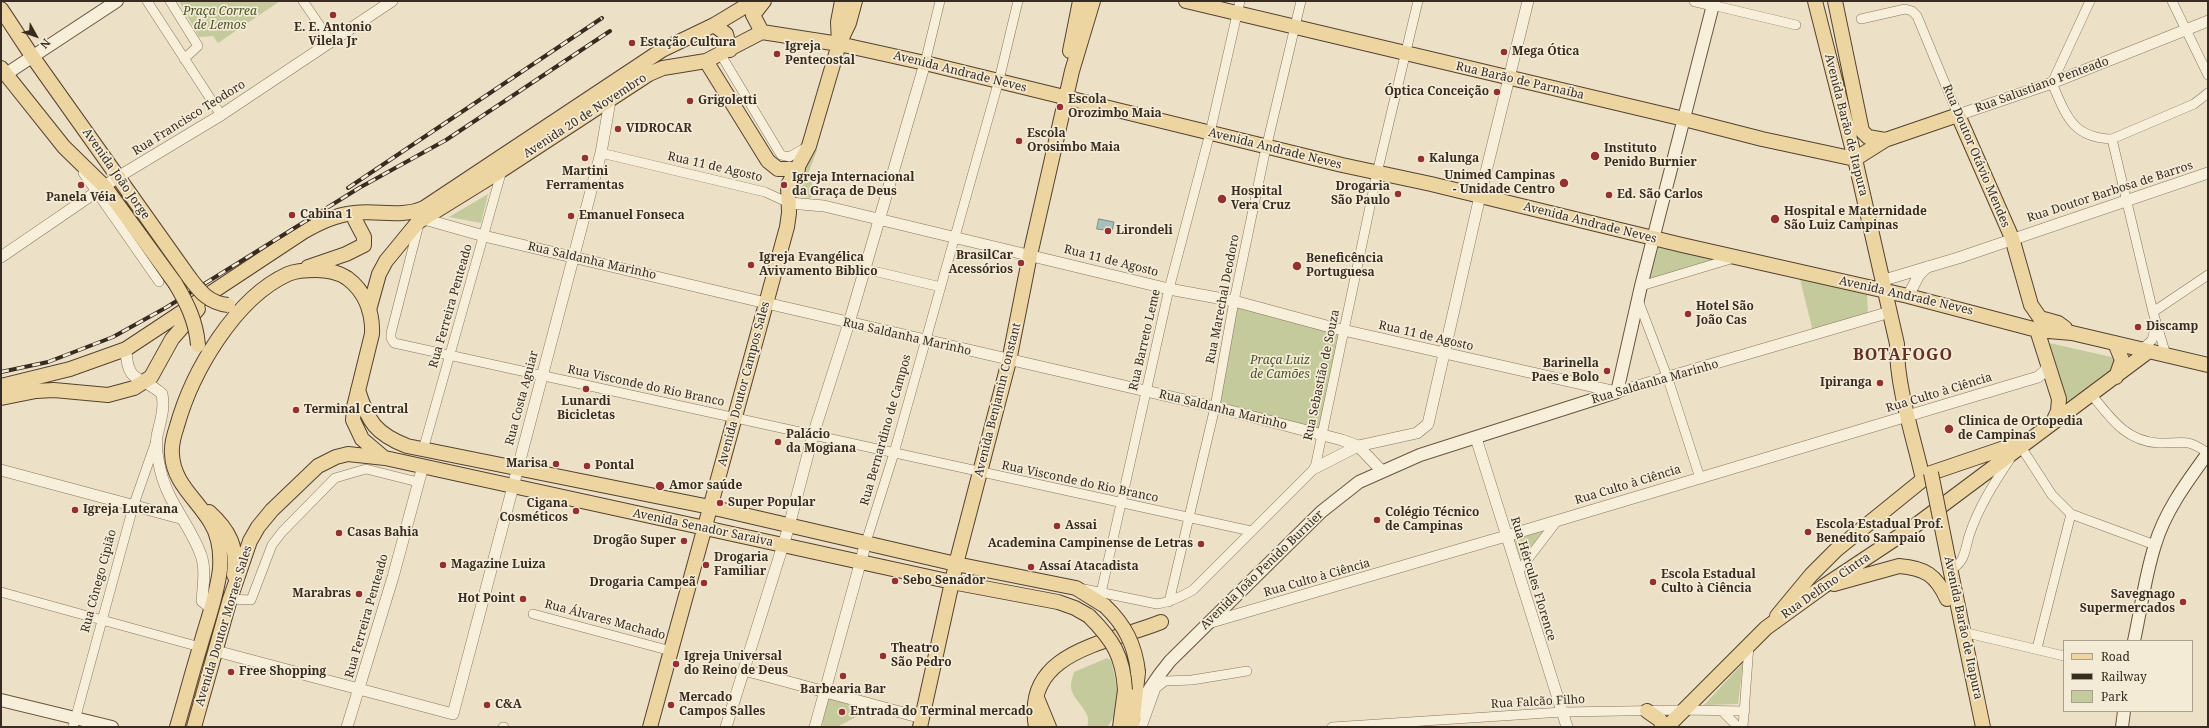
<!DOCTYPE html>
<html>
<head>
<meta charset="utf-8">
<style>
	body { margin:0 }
	#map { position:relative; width:2209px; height:728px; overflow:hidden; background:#ece1c7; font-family:"Noto Serif",serif }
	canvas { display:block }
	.frame { position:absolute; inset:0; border:2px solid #382c20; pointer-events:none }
	.legend { position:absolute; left:2063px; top:640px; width:130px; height:72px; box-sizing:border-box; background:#f4ebd7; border:1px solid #a99f8e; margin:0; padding:5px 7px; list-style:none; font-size:12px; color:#382c20 }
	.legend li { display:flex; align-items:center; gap:8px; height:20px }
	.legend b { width:20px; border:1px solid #a99f8e }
	.north { position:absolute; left:16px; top:16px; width:40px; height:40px; -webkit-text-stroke:3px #f4ebd7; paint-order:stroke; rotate:130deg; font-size:11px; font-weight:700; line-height:16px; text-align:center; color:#382c20 }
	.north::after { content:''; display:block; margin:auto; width:14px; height:18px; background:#382c20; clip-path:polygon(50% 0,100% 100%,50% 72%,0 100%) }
</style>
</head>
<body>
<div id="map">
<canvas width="2209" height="728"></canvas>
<div class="frame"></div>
<ul class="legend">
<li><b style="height:5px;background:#edd5a2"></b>Road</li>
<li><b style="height:5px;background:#382c20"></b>Railway</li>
<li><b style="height:11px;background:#c5ca9c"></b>Park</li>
</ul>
<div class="north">N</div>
</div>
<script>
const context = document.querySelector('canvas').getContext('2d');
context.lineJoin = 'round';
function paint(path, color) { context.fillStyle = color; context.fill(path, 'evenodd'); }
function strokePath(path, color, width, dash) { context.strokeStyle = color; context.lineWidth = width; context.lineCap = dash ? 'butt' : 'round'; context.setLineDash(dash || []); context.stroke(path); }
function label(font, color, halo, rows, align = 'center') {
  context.font = font + ' "Noto Serif",serif'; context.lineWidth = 3.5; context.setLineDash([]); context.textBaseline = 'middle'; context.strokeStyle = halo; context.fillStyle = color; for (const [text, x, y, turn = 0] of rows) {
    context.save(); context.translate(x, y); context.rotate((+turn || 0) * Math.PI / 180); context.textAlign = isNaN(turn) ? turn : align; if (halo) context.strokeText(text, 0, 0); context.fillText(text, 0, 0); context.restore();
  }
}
paint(new Path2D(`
	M179,1H280L218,43L213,36L199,37Z
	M818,148L809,171L812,184L811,198L793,195L790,182Z
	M488,194L481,223L449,217Z
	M1656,244L1716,259L1646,281Z
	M1800,279L1867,295L1868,314L1813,332Z
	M1237,307L1344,330L1318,431L1215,407Z
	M2049,343L2116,358L2119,366L2077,401L2068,402L2063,400L2046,347Z
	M1546,527L1531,547L1522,566L1513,538Z
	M1107,658L1111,660C1116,681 1124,709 1107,727H1087C1094,710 1070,701 1071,685C1071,681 1073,676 1074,672Z
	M1743,663L1738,704L1704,705Z
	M827,696L871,709L837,727H822Z`), '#c5ca9c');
const water = new Path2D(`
	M1099,219L1114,222L1112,231L1097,229Z`);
paint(water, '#a8c0b9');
strokePath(water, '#6f8f87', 1);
const minor = new Path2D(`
	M147,1L221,115
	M170,1L198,46L184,59
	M303,1L331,42
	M2090,1L2052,83C2066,115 2072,138 2112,139L2194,104L2208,93
	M2172,1L2208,75
	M1712,5L1796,25
	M1861,19L1905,9L1912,11L1917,16L1958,115
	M721,55L781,155L789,157L807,147
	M925,63L940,1
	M2112,139L2153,312L2166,355
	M601,153L765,192L789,203
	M83,173L159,282
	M419,224L391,333V338L394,343L1251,531
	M865,269L941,287
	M1641,286L1734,258
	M1638,300L1668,379L1700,478
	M2153,312L2208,275
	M2142,349L2152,340L2156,325
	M2091,394C2110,417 2125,441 2158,443C2184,444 2184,437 2208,453
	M2021,447L2052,495L2071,514L2155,545
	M423,450L502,170
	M866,542L894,453L999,80L1018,1
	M1950,569C1965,564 1965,549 1969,536C1978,508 1994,483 2010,459
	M1518,572L1557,521
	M1084,589L1157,604C1171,602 1181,597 1193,590L1315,468L1377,173L1418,1
	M1,592L200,647
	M1101,593L1169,289L1210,133L1240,1
	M230,599L251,600L272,545L282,532L335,478L366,469L418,482
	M1169,602L1215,407L1234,301L1264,157L1301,1
	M533,614L671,651
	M1963,632L2064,656
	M2037,648L2071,514
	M1723,712L1738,727
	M73,727L133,507L156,441
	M503,727H504
	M1142,727L1156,688L1165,681L1192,680L1247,671
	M1332,727L1563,712L1683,710L1745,711
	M1743,727L1749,645`);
const tertiary = new Path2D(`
	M1695,1L1712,5
	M1958,115L2052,83L2208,21
	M789,203L824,206L1169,289L1234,301L1334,328L1617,392L1890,312
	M424,219L484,236L766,303L1215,407L1342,440L1358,446L1381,470
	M1,257L118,177L221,115L392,1
	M1884,280L1958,258L2208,173
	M1908,296L1919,275L1927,267
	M126,349C127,386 142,375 162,394C165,409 160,422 157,436C156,444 157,456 159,464C166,502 189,522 201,555C206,569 203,586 202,601L212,609
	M1476,438L1567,727
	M1315,468L1358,446L1417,433L1428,424L1480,196L1528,1
	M1,470L180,518
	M1208,623L1506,536L2038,377L2045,371L2048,362
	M216,651L453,714L601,153L610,101L606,95
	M744,670L922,718
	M347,727L393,577L423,466
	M726,727L789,526L813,435L849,323L925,63
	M815,727L866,542`);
const secondary = new Path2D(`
	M6,74L117,1
	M2134,641C2141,609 2145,576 2155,545C2165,511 2187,482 2208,453
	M1,700L112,727
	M1136,714C1145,694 1156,678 1170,661L1321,512L1359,482L1420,455L1617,392L1641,286L1714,1
	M2122,727L2124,711`);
const primary = new Path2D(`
	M1186,1L1684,119L1762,139L1855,159L1885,140L1958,115L2012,238L2031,305L2040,318L2058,323L2065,328
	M1815,1L1855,159L1897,344C1896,385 1914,439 1923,479
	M1835,1L1862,131L1868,137L1885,140
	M1,9L32,56L189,277
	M714,25L726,34L730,50
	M762,32L839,44L925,63L1342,165L1431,184L1682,245L1908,296L2037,330L2072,333L2208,365
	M762,32L753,15L764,1
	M839,44L838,22L842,1
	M1070,51L1080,1
	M706,61L768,161L778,169H798
	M1,68L64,147L105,187L175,283
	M308,267L346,254L364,245V237L355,220
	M369,310L379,274L386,261L418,222L502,170L649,74L663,68L706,61L762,32
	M2037,330L2059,399L2058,411L2053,422
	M2115,343L2122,360L2116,377
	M1,386L70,369L126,349L303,232C319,223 335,215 354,213C378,210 401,218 424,208L662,50L714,25L754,1
	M358,390C368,422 376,434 407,446L710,507L956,564L1076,588L1105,606
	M1,398L36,391L54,390L108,395L134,388L151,377L172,339L198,309
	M209,512C229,530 238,547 234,575
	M1948,558L1983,727
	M1834,584L1899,566C1925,568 1936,575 1947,599
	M1777,616L1811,575L1836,550L1931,473L2022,442
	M1037,698L1049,727
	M1647,711L1660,720L1663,727
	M177,727C185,700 192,673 200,647C207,621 217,596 220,569C221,554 219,536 211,523C197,499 173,483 172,454C171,445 174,435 177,426C192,372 235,298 288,274C295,271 308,270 316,270C327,270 338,272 347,278C365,291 373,312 372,334L354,407L353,420L362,439L382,456
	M194,727L230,599L250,541L258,527L272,510L318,466L336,457L348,454L385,458L952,582L1058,602L1075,608L1089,616
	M650,727L787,227L789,213L788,185L809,146L839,44L849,23L855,1
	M920,727L956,564L1009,361L1030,255L1072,71L1093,1
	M1036,727C1022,650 1110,643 1161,622
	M1120,727L1125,690
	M1132,727L1138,672
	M1667,727L1766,628L1824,586L1916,525L2149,351`);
strokePath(minor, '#87745d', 10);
strokePath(tertiary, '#87745d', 12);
strokePath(secondary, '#695540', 14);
strokePath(primary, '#554231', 16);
strokePath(minor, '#f7efda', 9);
strokePath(tertiary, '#f7efda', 11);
strokePath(secondary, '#f7efda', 12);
strokePath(primary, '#edd5a2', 14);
const rail = new Path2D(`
	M348,188L602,18
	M1,372L48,362L113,337L167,307L359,188L446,140L610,31`);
strokePath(rail, '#382c20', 4);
strokePath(rail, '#f4ebd7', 2.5, [8]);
const primaryBridge = new Path2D(`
	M189,277C200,292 209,303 228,305
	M175,283C187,303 196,321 198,345
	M1931,473L1948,558
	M1105,606C1125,625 1135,645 1138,672
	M1089,616C1113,640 1123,656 1125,690`);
strokePath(primaryBridge, '#554231', 16, []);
strokePath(primaryBridge, '#edd5a2', 14);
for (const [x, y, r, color] of [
	[333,15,4,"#933032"],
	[632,43,4,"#933032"],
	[1504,52,4,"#933032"],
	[777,54,4,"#933032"],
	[1497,92,4,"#933032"],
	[690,101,4,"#933032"],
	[1060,107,4,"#933032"],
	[618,129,4,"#933032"],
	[1019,141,4,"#933032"],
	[1595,156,5,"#933032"],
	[585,158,4,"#933032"],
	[1421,159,4,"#933032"],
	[1564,183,5,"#933032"],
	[81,185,4,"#933032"],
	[784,185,4,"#933032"],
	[1398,194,4,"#933032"],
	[1609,195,4,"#933032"],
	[1222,199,5,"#933032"],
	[292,215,4,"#933032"],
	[571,216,4,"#933032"],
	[1775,219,5,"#933032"],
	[1108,231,4,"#933032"],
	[1021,263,4,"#933032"],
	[751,265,4,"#933032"],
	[1297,266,5,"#933032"],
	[1688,314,4,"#933032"],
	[2138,327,4,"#933032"],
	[1607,371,4,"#933032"],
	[1880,383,4,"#933032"],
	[586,389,4,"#933032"],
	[296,410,4,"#933032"],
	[1949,429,5,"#933032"],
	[778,442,4,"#933032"],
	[556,464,4,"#933032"],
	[587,466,4,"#933032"],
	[660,486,5,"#933032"],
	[720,503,4,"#933032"],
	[75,510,4,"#933032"],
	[576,511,4,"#933032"],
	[1377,520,4,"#933032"],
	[1057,526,4,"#933032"],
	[1808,532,4,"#933032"],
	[339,533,4,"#933032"],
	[684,541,4,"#933032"],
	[1201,544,4,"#933032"],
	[443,565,4,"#933032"],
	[706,565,4,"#933032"],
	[1031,567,4,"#933032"],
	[895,581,4,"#933032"],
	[1653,582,4,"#933032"],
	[704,583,4,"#933032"],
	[359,594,4,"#933032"],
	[523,599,4,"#933032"],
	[2183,602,4,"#933032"],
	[883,656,4,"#933032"],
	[676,664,4,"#933032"],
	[231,672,4,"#933032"],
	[843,676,4,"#933032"],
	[487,705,4,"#933032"],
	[671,705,4,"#933032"],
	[842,712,4,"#933032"]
]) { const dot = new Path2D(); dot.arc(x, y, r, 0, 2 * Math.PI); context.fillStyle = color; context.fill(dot); strokePath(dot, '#f4ebd7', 1.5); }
label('italic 12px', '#495428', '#f4ebd7', [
	["Praça Correa",220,12],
	["de Lemos",220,26],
	["Praça Luiz",1280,361],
	["de Camões",1280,375]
]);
label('bold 12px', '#382c20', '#f4ebd7', [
	["E. E. Antonio",333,28,"center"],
	["Vilela Jr",333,42,"center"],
	["Estação Cultura",640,43],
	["Igreja",785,47],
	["Pentecostal",785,61],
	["Mega Ótica",1512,52],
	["Óptica Conceição",1489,92,"right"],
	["Escola",1068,100],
	["Orozimbo Maia",1068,114],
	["Grigoletti",698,101],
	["VIDROCAR",626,129],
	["Escola",1027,134],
	["Orosimbo Maia",1027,148],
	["Instituto",1604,149],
	["Penido Burnier",1604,163],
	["Kalunga",1429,159],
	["Martini",585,172,"center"],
	["Ferramentas",585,186,"center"],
	["Unimed Campinas",1555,176,"right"],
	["- Unidade Centro",1555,190,"right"],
	["Igreja Internacional",792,178],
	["da Graça de Deus",792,192],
	["Drogaria",1390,187,"right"],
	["São Paulo",1390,201,"right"],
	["Hospital",1231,192],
	["Vera Cruz",1231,206],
	["Ed. São Carlos",1617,195],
	["Panela Véia",81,198,"center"],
	["Hospital e Maternidade",1784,212],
	["São Luiz Campinas",1784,226],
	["Cabina 1",300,215],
	["Emanuel Fonseca",579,216],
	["Lirondeli",1116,231],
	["BrasilCar",1013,256,"right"],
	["Acessórios",1013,270,"right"],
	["Igreja Evangélica",759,258],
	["Avivamento Biblico",759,272],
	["Beneficência",1306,259],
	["Portuguesa",1306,273],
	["Hotel São",1696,307],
	["João Cas",1696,321],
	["Discamp",2146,327],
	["Barinella",1599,364,"right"],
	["Paes e Bolo",1599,378,"right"],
	["Ipiranga",1872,383,"right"],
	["Lunardi",586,402,"center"],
	["Bicicletas",586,416,"center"],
	["Terminal Central",304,410],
	["Clinica de Ortopedia",1958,422],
	["de Campinas",1958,436],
	["Palácio",786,435],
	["da Mogiana",786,449],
	["Marisa",548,464,"right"],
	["Pontal",595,466],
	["Amor saúde",669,486],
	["Super Popular",728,503],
	["Cigana",568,504,"right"],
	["Cosméticos",568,518,"right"],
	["Igreja Luterana",83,510],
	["Colégio Técnico",1385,513],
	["de Campinas",1385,527],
	["Escola Estadual Prof.",1816,525],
	["Benedito Sampaio",1816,539],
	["Assai",1065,526],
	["Casas Bahia",347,533],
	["Drogão Super",676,541,"right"],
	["Academina Campinense de Letras",1193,544,"right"],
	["Drogaria",714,558],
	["Familiar",714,572],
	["Magazine Luiza",451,565],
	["Assaí Atacadista",1039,567],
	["Escola Estadual",1661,575],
	["Culto à Ciência",1661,589],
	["Sebo Senador",903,581],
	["Drogaria Campeã",696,583,"right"],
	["Marabras",351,594,"right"],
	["Savegnago",2175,595,"right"],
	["Supermercados",2175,609,"right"],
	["Hot Point",515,599,"right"],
	["Theatro",891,649],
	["São Pedro",891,663],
	["Igreja Universal",684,657],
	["do Reino de Deus",684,671],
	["Free Shopping",239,672],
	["Barbearia Bar",843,690,"center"],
	["Mercado",679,698],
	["Campos Salles",679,712],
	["C&A",495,705],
	["Entrada do Terminal mercado",850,712]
], 'left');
label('12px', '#382c20', '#f4ebd7', [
	["Avenida Andrade Neves",960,72,14],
	["Rua Barão de Parnaíba",1520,81,13],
	["Rua Salustiano Penteado",2042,85,-20],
	["Avenida 20 de Novembro",585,116,-33],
	["Rua Francisco Teodoro",189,118,-32],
	["Avenida Barão de Itapura",1846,125,76],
	["Avenida Andrade Neves",1275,149,14],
	["Rua Doutor Otávio Mendes",1976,156,67],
	["Rua 11 de Agosto",715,167,13],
	["Avenida João Jorge",116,174,55],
	["Rua Doutor Barbosa de Barros",2110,192,-18],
	["Avenida Andrade Neves",1590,223,14],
	["Rua Saldanha Marinho",592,261,13],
	["Rua 11 de Agosto",1111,261,14],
	["Avenida Andrade Neves",1906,296,13],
	["Rua Marechal Deodoro",1223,299,-79],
	["Rua Ferreira Penteado",451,306,-74],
	["Rua 11 de Agosto",1426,336,13],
	["Rua Saldanha Marinho",907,337,13],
	["Rua Barreto Leme",1145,340,-77],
	["Rua Sebastião de Souza",1322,375,-78],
	["Rua Saldanha Marinho",1655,382,-16],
	["Avenida Doutor Campos Sales",744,384,-75],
	["Rua Visconde do Rio Branco",646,386,12],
	["Rua Culto à Ciência",1939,393,-17],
	["Rua Costa Aguiar",522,398,-75],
	["Avenida Benjamin Constant",998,400,-76],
	["Rua Saldanha Marinho",1223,410,14],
	["Rua Bernardino de Campos",886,430,-74],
	["Rua Visconde do Rio Branco",1080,482,12],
	["Rua Culto à Ciência",1628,485,-17],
	["Avenida Senador Saraiva",703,528,12],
	["Avenida João Penido Burnier",1262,570,-44],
	["Rua Culto à Ciência",1317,578,-16],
	["Rua Hércules Florence",1533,579,73],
	["Rua Cônego Cipião",99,581,-75],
	["Rua Delfino Cintra",1826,586,-35],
	["Rua Ferreira Penteado",367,616,-74],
	["Rua Álvares Machado",605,620,15],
	["Avenida Doutor Moraes Sales",224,626,-73],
	["Avenida Barão de Itapura",1963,628,78],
	["Rua Falcão Filho",1538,702,-3]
]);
context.letterSpacing = '1px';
label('bold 16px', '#632f22', '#f4ebd7', [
	["BOTAFOGO",1903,355]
]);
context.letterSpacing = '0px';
</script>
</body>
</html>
